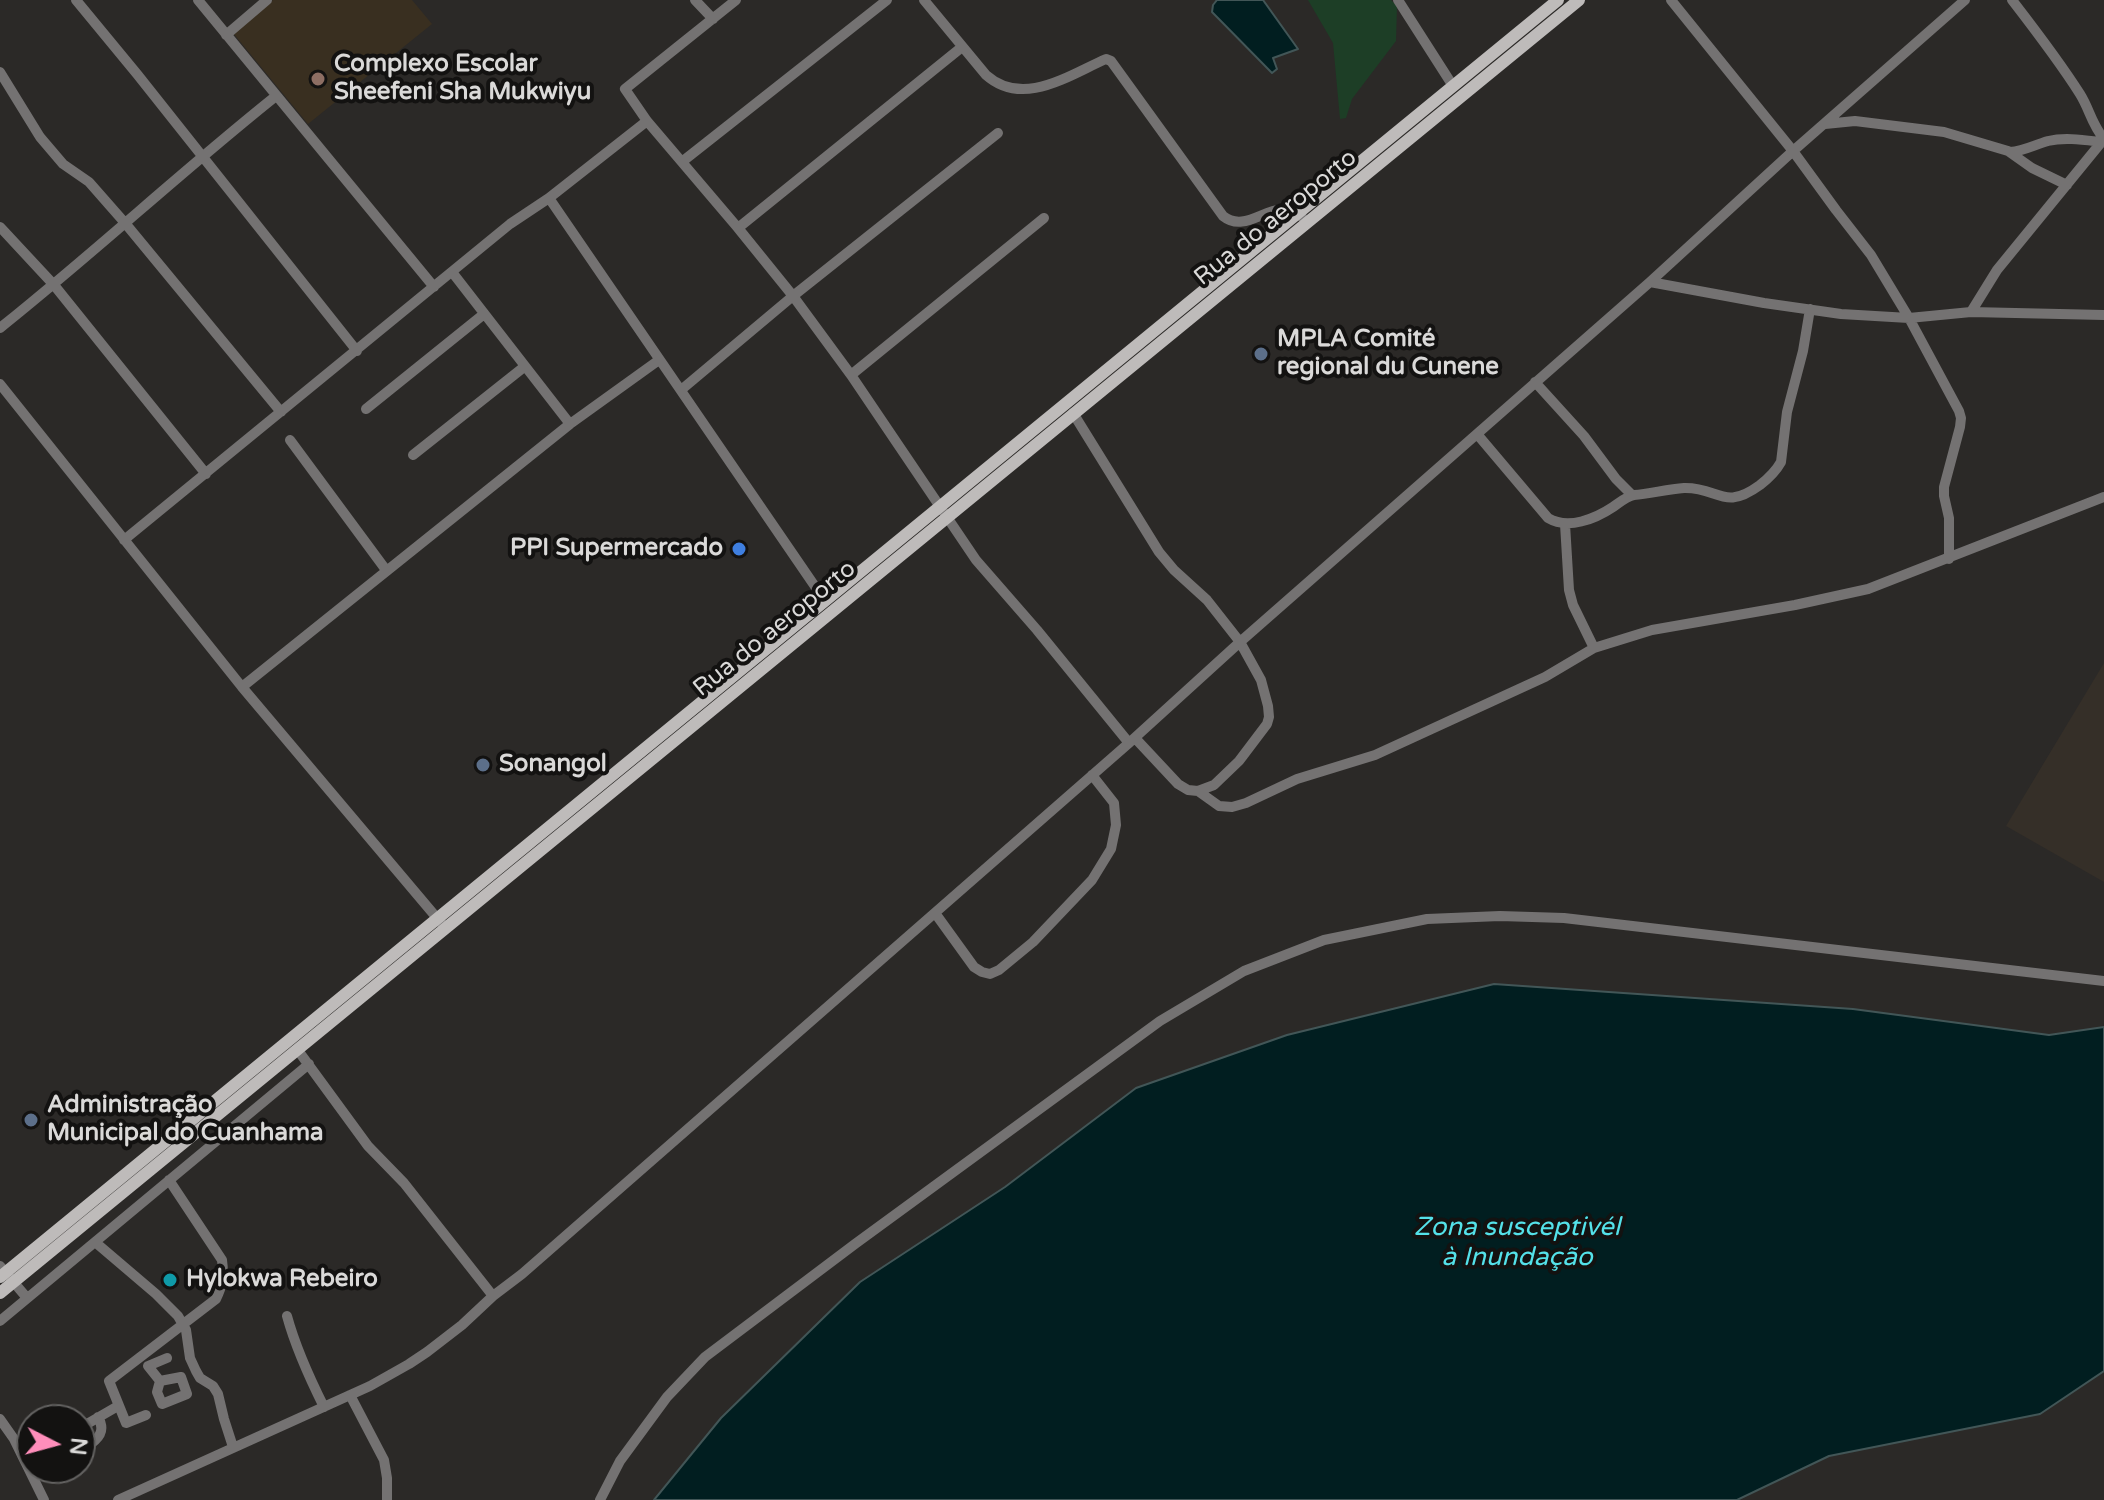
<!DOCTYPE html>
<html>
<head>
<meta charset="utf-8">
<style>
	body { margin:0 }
	#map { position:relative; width:2104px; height:1500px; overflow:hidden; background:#2b2927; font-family:"Varela Round",sans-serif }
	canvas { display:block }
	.north { position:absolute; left:16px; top:1404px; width:80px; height:80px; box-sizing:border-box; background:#131211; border:2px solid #636261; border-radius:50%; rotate:96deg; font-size:22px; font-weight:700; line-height:32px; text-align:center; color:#dad9d8 }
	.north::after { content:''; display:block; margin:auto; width:28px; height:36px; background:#ff8ebb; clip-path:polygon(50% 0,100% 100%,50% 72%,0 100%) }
</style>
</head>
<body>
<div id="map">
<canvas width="2104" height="1500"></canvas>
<div class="north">N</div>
</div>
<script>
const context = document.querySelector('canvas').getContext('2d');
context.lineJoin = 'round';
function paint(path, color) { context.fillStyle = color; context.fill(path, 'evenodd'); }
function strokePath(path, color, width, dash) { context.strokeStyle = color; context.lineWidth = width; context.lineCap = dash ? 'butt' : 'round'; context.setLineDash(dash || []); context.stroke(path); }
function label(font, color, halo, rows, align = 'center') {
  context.font = font + ' "Varela Round",sans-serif'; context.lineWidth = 8; context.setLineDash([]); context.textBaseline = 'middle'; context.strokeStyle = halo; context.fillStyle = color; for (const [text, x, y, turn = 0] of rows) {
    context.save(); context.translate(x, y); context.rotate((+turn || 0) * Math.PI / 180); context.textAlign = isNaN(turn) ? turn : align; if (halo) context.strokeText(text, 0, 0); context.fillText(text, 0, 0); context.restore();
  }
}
paint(new Path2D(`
	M2104,663V882L2006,826Z`), '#352f28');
paint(new Path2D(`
	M273,0H412L432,24L308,124L233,33Z`), '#392f20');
paint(new Path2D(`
	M1308,0H1391L1397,6L1396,41L1352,99L1346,118L1340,119L1333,43Z`), '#1d3e26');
const water = new Path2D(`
	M1217,0H1263L1298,49L1273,58L1277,69L1272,73L1212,12L1213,5Z
	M1494,984L1853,1009L2049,1035L2104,1027V1371L2040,1414L1829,1456L1737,1500H654L721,1418L860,1282L1005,1187L1136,1088L1287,1035Z`);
paint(water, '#011e20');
strokePath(water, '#425657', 2);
strokePath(new Path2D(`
	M76,0L137,74L357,351
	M198,0L434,287
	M695,0L713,19
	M736,0L625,89L647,121L738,228L793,296L851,375L976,560L1037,630L1129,743
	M924,0L986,75C1023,108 1069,75 1106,59L1111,61L1223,216C1249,237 1275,192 1302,217
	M1398,0L1453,86
	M1671,0L1793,151L1836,210L1871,255L1909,318L1959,411L1961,418L1960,427L1944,487V496L1949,518V559
	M2012,0C2036,31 2059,61 2080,94C2090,110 2091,123 2104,139
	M226,35L267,0
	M0,72L40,137L63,164L89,182L125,223L281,412
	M1825,124L1855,121L1944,132L2008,151L2032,168L2067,185
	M2010,152C2024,151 2034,145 2048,141C2065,137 2084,140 2101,142
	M683,161L887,0
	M549,198L825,601
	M0,227L54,285L206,474
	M738,228L962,47
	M452,272L570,424
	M1650,282L1764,303L1841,314L1909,318L1971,312L2104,315
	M1971,312L1997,270L2104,139
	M0,328C94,253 182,171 276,96
	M851,375L1044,218
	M1535,382L1584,436L1616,479L1632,495
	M0,384L242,687L442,924
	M681,390L793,296L998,133
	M366,409L484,314
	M1073,413L1159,552L1174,570L1207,600L1240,642L1261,680L1268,706L1269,717L1267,724L1239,761L1214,785L1198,791
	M1477,434L1548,518C1568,530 1595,519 1613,507C1619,503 1627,496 1634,495C1650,494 1667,489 1684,488C1719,487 1723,512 1760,485C1769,478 1776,471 1781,462L1787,412L1803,351L1810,309
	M290,440L386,570
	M413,455L524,367
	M1565,524L1569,590L1573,605L1594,648
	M124,540L510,224L549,198L647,121
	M242,687L570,424L659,360
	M1135,738L1178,784L1188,790L1198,791L1219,806L1232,807L1246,803L1297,779L1375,755L1545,677L1594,648L1652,630L1795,605L1868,589L2104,497
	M935,913L974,967L982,972L990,974L999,970L1033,942L1092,880L1111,849L1116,825L1114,803L1092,775
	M297,1049L368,1146L404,1183L493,1296
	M95,1242L156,1294L178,1316L186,1330L190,1358L196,1371L200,1378L213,1386L218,1394L224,1419L233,1447
	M0,1266L27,1298
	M287,1316C296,1349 309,1377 324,1407
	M0,1321L309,1064
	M181,1377L187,1394L162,1404L157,1392L160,1381Z
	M160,1381L148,1366L167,1358
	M350,1395L384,1460L387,1478V1500
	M146,1415L126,1423L109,1381L216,1299C223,1285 224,1275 222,1260L169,1180
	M0,1419L14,1439L44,1500
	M80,1428L118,1406
	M80,1438L86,1447C99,1439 106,1431 98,1417
	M118,1500L370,1386L409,1364L427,1352L462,1325L493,1296L522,1274L1129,743L1240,642L1650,282L1793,151L1965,0
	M600,1500L620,1461L667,1397L705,1357L855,1244L1160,1021L1244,971L1324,940L1427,919L1500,916L1564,918L2104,981`), '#747272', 10);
strokePath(new Path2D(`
	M0,1277L1558,0
	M0,1293L1579,0`), '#bebbba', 12);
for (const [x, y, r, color] of [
	[318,79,8,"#8d6e63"],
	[1261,354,8,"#5c6f8a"],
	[739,549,8,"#3f7fe0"],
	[483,765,8,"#5c6f8a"],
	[31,1120,8,"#5c6f8a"],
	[170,1280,8,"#0f9aa8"]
]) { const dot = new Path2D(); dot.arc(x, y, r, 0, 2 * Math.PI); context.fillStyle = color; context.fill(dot); strokePath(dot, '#131211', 3); }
label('bold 24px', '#dad9d8', '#131211', [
	["Complexo Escolar",334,65],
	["Sheefeni Sha Mukwiyu",334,93],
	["MPLA Comité",1277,340],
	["regional du Cunene",1277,368],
	["PPI Supermercado",723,549,"right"],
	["Sonangol",499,765],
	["Administração",47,1106],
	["Municipal do Cuanhama",47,1134],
	["Hylokwa Rebeiro",186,1280]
], 'left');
label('24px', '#dad9d8', '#131211', [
	["Rua do aeroporto",1276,218,-39],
	["Rua do aeroporto",775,629,-39]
]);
label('italic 26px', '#54e1e9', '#131211', [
	["Zona susceptivél",1517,1228],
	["à Inundação",1517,1258]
]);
</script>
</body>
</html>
